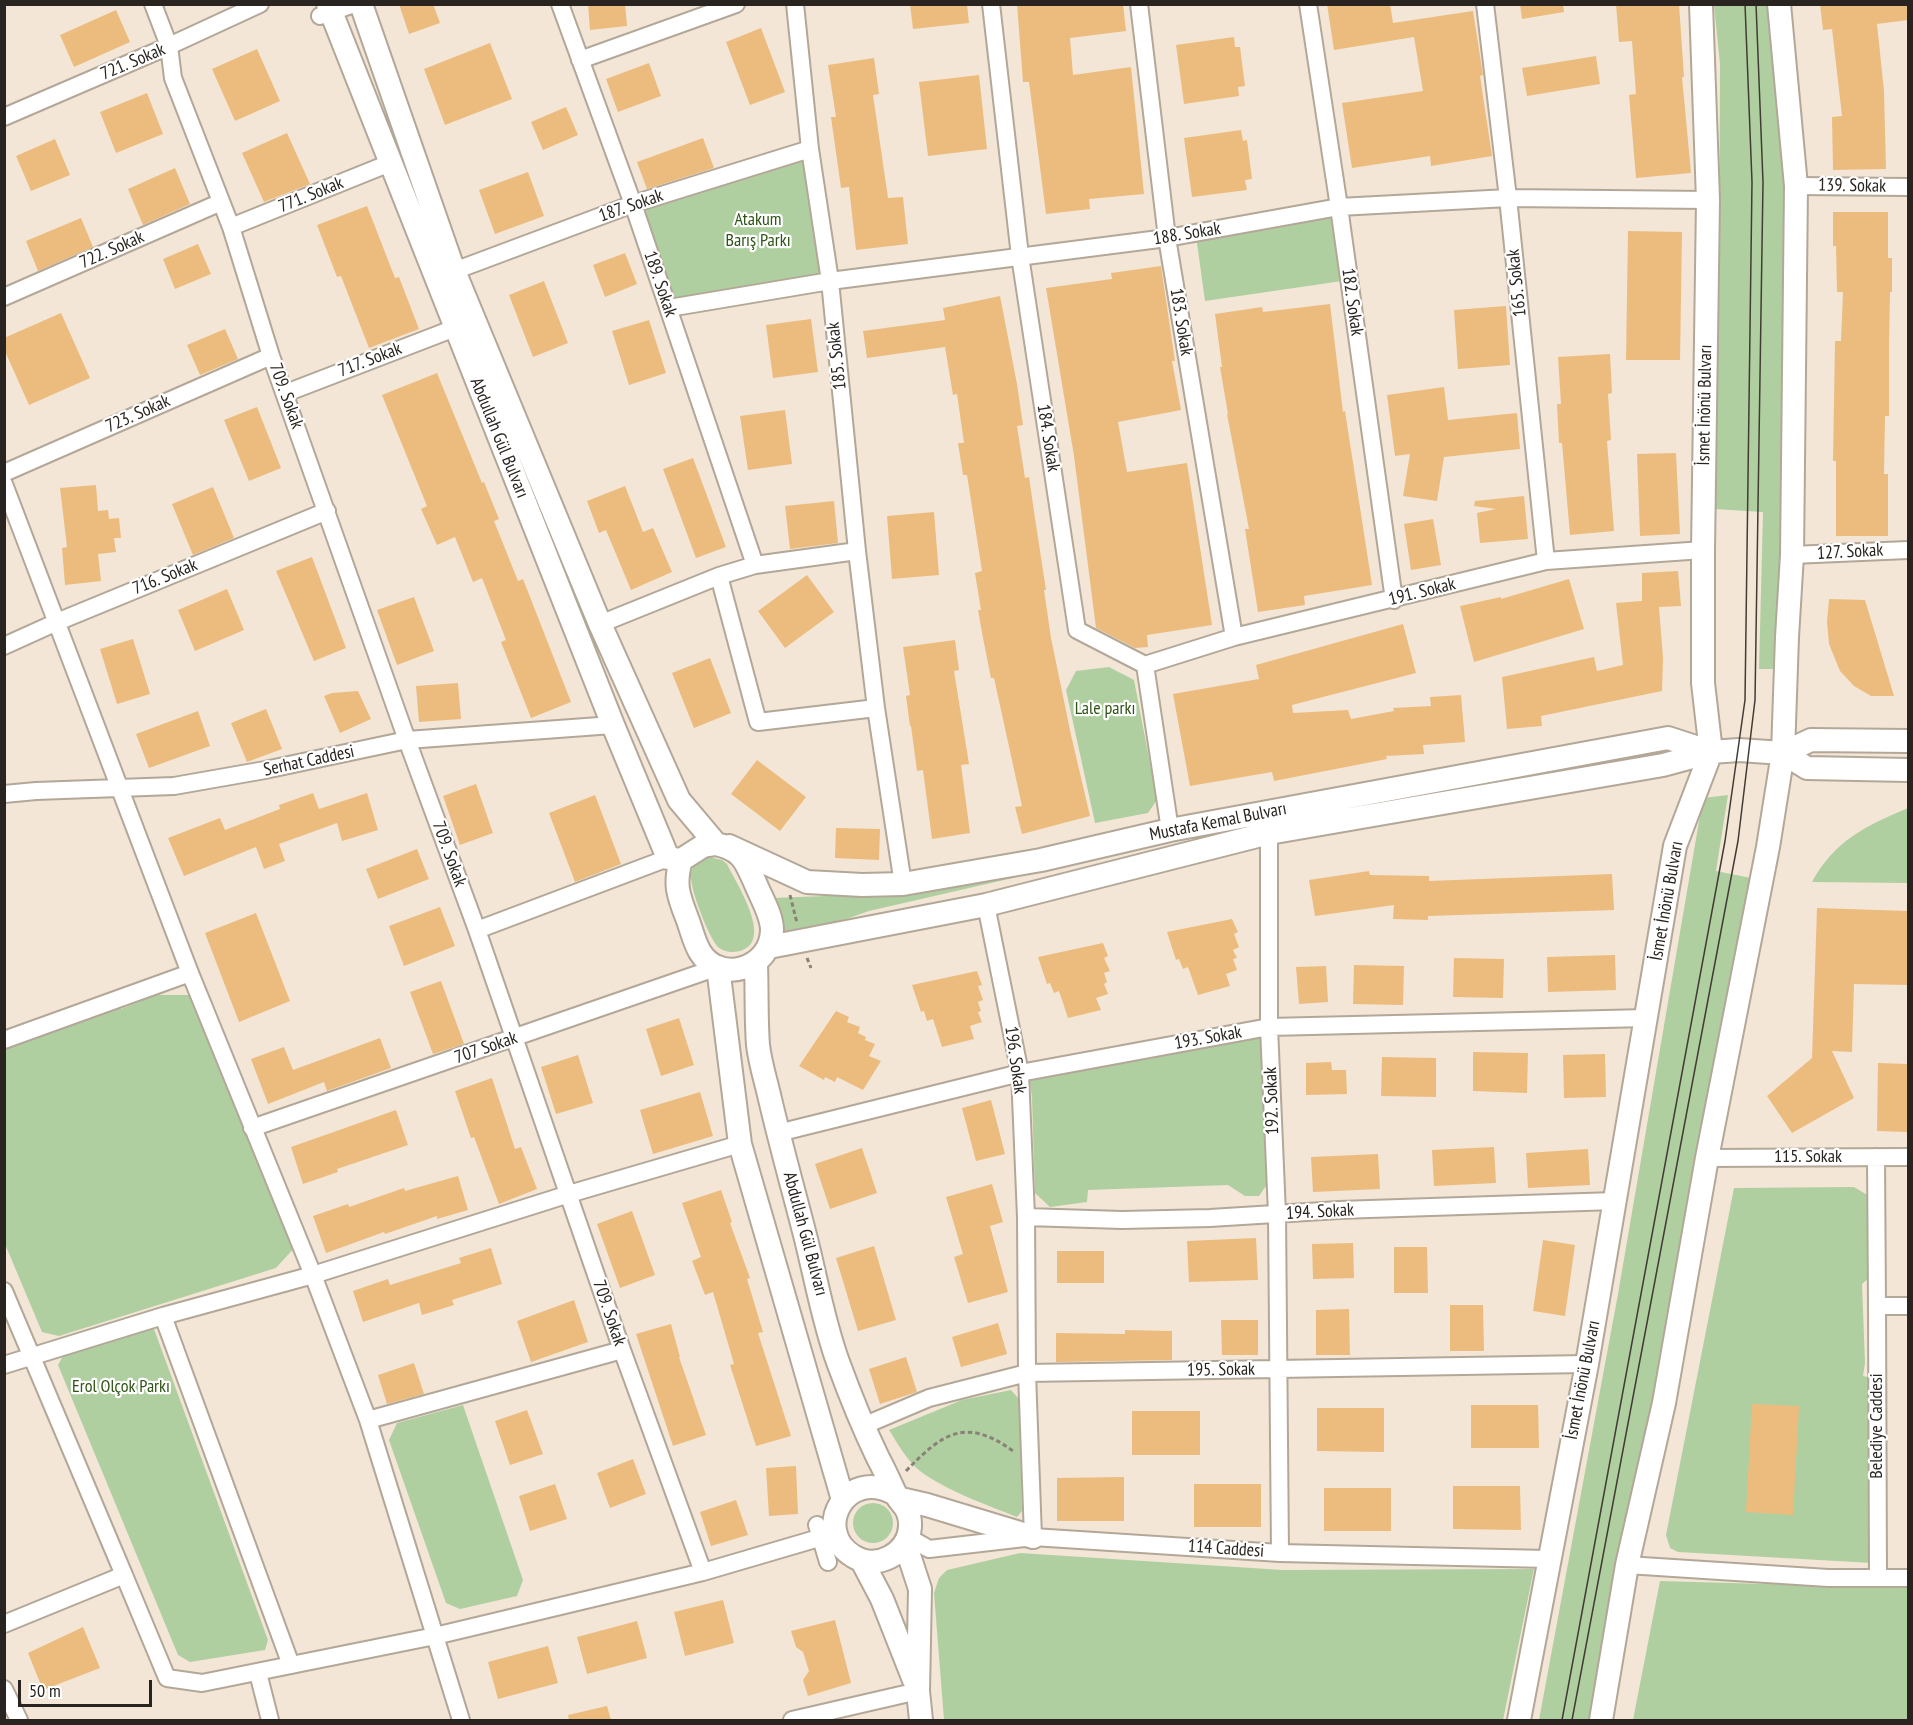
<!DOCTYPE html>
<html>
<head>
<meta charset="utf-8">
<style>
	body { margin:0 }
	#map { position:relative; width:1913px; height:1725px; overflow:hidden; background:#f3e6d6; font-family:"PT Sans Narrow",sans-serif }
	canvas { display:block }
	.frame { position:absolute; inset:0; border:6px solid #29241f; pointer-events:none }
	.scale { position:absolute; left:18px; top:1680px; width:134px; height:27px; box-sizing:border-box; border:3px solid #29241f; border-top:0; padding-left:8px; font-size:18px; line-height:21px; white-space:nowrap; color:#29241f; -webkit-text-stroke:4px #fff; paint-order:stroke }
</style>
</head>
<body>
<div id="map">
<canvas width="1913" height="1725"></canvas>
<div class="frame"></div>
<div class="scale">50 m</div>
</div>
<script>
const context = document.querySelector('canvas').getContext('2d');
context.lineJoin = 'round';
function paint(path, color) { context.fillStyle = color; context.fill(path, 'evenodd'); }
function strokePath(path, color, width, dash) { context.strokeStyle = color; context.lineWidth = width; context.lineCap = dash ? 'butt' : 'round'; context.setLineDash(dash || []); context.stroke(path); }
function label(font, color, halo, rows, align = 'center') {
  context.font = font + ' "PT Sans Narrow",sans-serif'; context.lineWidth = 4.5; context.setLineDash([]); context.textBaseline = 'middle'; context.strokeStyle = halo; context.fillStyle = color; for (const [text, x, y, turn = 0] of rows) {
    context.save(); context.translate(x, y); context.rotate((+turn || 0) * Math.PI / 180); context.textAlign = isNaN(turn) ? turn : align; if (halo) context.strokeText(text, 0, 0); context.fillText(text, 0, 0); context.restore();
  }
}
paint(new Path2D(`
	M1714,5H1781L1792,141L1783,669H1759L1763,512L1714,509L1719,308L1720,64Z
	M810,149L830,281L669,308L633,204Z
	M1333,217L1342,281L1205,301L1196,236Z
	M1109,667L1134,680L1157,800L1148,813L1095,823L1066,690L1076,671Z
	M1666,744L1665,752L1569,764L1235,827L869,911L781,942L771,898L880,894Z
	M1728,795L1716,871L1751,878L1595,1720H1539L1618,1294L1703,798Z
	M1908,808V883L1812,882C1834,841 1867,825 1908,808Z
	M709,857L722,860L727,864C736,883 775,941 740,951C732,953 724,952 718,947C709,938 689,887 691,874C692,864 700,859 709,857Z
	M156,995H190L295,1247L276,1268L59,1336L42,1332L5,1244L4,1050L116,1006L121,1009Z
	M1267,1031L1271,1179L1259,1196H1245L1228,1185L1088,1190L1087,1202L1050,1207L1035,1193L1032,1099L1030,1081L1094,1058Z
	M1854,1187L1869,1196V1278L1862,1284L1865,1363L1863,1376L1872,1378V1563L1678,1552L1670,1548L1666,1535L1734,1188Z
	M143,1326L154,1329L268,1640L265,1650L190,1662L178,1655L58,1365L64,1354Z
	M1011,1390L1019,1399L1022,1511L1017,1517C987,1505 945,1490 920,1471C907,1461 898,1444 889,1430L962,1400Z
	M463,1405L523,1580L517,1596L460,1609L446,1603L389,1440L397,1423Z
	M853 1523a20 20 0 1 1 40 0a20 20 0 1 1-40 0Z
	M1020,1553L1283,1570L1534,1569L1503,1720H944L934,1593L939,1578L947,1570Z
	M1660,1581L1908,1588V1720H1633Z`), '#b0cfa1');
paint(new Path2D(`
	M399,4H433L440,23L409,34Z
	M588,4H625L627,26L590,30Z
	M910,4H967L969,23L913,29Z
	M1017,4H1123L1126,31L1070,38L1073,75L1131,67L1144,194L1089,199L1090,209L1046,214L1029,82H1023Z
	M1327,4H1390L1393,23L1473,11L1483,75L1480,76L1492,156L1431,166L1430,156L1352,168L1342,103L1423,91L1414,37L1334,50Z
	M1520,4H1563L1564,12L1522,19Z
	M1616,4H1679L1684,77H1682L1691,173L1636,178L1629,95L1636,94L1632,41L1619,42Z
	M1820,4H1908V20L1877,24L1884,91L1886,169L1833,170L1832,117L1842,116L1832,29L1823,30Z
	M116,10L130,42L74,67L60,35Z
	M761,28L785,92L750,105L726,42Z
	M1234,37L1235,47H1240L1245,86L1238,87L1239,96L1184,104L1176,45Z
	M490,43L512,99L445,125L424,69Z
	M257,49L280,101L235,121L212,69Z
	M1596,56L1600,84L1527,96L1522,68Z
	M874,58L879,94L873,95L888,198L903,197L908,244L856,250L849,187L841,188L831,117H836L828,65Z
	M649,63L661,96L618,112L606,79Z
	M979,75L987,149L928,156L919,82Z
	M147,93L163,134L116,153L100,112Z
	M566,107L578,135L543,150L531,122Z
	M1241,130L1243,141L1247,140L1252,179L1245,180L1247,190L1192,197L1184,138Z
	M287,133L310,184L264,202L242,153Z
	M703,138L714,168L647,189L637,162Z
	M55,139L70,175L31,191L16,156Z
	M175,168L190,204L143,225L128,189Z
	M528,172L544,216L495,234L479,190Z
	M367,206L395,278L399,277L419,329L369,348L341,276L337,277L317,225Z
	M1833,212H1888V258H1892V292H1890L1889,344V416H1885L1884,474H1888V536H1836V461H1833L1835,341H1841L1843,292H1837L1836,246H1833Z
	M81,218L93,247L38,271L26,241Z
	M1628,231L1682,232L1680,360H1626Z
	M198,244L211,274L175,289L163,259Z
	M625,253L637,284L605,297L593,265Z
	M1161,266L1175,361H1172L1181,410L1118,422L1127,472L1187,463L1212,625L1147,635L1148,647L1135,648L1096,628L1074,456L1046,288L1112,279L1111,273Z
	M544,281L568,343L533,357L509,295Z
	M1000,296L1017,384L1023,425L1017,426L1025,478L1029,477L1035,518L1046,590H1044L1051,638L1071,735L1090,816L1022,834L1015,807L1022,806L994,678H991L983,638L978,610H981L975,573L982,571L967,475H963L958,443H964L957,394L953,395L945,347L867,358L863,331L945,320L943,308Z
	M1330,304L1343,412L1345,411L1372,585L1304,596L1305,605L1258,612L1245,529H1249L1227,414H1228L1220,367H1222L1215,314L1262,307L1263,312Z
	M1506,306L1510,365L1458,369L1454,310Z
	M61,313L90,378L29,405L4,349V338Z
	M811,319L818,372L773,378L766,325Z
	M649,320L666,373L629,385L612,331Z
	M225,329L238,359L200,375L187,345Z
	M1610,354L1612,393L1608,394L1611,440L1607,441L1614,531L1570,535L1562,443H1559L1557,404H1561L1558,357Z
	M437,373L482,483L484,482L499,519L494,521L518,581L523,579L571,702L531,718L501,642L506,640L482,578L473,582L455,537L437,545L421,509L427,506L382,395Z
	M1444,387L1448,420L1517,413L1520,449L1444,457L1437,501L1403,496L1410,454L1395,456L1387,395Z
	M257,407L281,468L249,481L224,420Z
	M785,410L792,464L748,470L740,416Z
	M1676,453L1680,534L1640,536L1637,454Z
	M693,458L726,547L696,558L663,469Z
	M96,485L98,511L108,510L109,519L119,518L121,538H114L116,552L98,554L101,581L65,585L62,548L67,547L60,488Z
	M625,486L643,532L653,528L672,572L631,590L606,530L599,533L587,501Z
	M213,487L234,538L193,555L172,504Z
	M1524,496L1528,539L1480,543L1477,513L1496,509L1474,506L1475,501Z
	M834,501L838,543L790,549L785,506Z
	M934,512L939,575L892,579L887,516Z
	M1433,519L1441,565L1411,570L1404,524Z
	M312,557L346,648L314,661L276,571Z
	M1678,571L1681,606L1659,607L1663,658L1662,691L1541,716L1542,726L1507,729L1502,677L1594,657L1597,671L1623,665L1616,603L1642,601V573Z
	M807,575L834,612L785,648L758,611Z
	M1569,579L1584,629L1474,662L1460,606L1501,597V599Z
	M227,589L244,630L195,651L178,610Z
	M414,597L434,651L397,665L377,610Z
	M1829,599L1865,600L1894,696H1871L1854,686L1840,671L1829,644L1827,622Z
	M1403,624L1416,673L1292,705L1293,713L1348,710L1351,719L1394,711L1393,708L1431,706L1430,697L1461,695L1465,742L1423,745L1424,754L1386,756L1387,759L1274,781L1272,772L1190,786L1173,694L1259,679L1256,665Z
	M133,639L150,694L117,704L100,649Z
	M955,640L959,670L954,671L969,764L961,765L970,833L932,839L923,770L917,771L911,726H910L906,696L910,695L903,647Z
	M710,658L731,713L694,728L672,673Z
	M458,683L461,719L419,722L416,686Z
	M358,691L371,719L340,733L324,696L332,693Z
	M266,709L282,749L247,762L231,723Z
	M198,711L210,746L149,768L136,734Z
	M757,760L806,797L780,831L731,794Z
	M476,784L493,833L460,845L443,796Z
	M313,793L319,809L367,793L378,830L342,841L337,823L279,844L285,861L264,869L256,847L184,876L168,838L220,818L225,830L280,809L279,805Z
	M595,795L621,864L575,882L549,813Z
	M836,828L880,829L879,860L835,858Z
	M417,849L429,879L378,899L366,869Z
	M1369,871L1370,875L1429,876V881L1612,874L1614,910L1428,916V920L1393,919L1394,905L1315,916L1309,880Z
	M440,907L455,946L404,966L389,926Z
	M1817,908L1908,911V985L1854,984L1852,1052L1832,1051L1854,1098L1792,1133L1767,1096L1812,1058Z
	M256,913L290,1001L239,1022L205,933Z
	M1232,919L1238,932L1234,934L1239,947L1233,950L1237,958L1233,959L1237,970L1226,974L1230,986L1198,995L1188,967L1183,969L1179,959L1176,960L1167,932Z
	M1103,943L1108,956L1104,958L1110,971L1104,973L1107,982L1104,984L1108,994L1096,998L1101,1010L1068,1018L1059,991L1054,993L1050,983L1047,984L1038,957Z
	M1615,955L1616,990L1548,992L1547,957Z
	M1454,958L1504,959L1503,998L1453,997Z
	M1354,965L1404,966L1403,1005L1353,1004Z
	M1326,966L1328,1002L1299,1004L1296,967Z
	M977,971L982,985L978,986L983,1000L978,1002L981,1011L978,1012L982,1022L970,1026L974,1039L942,1047L933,1019L927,1021L924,1011L921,1012L912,985Z
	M441,981L464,1044L433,1054L410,992Z
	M836,1011L849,1017L847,1022L860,1027L858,1033L866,1037L865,1040L875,1044L869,1056L881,1061L863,1090L837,1077L835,1082L825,1077L824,1080L799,1066Z
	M679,1018L694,1065L661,1076L646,1029Z
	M380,1038L391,1068L327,1091L324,1082L268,1104L251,1059L284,1047L293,1070Z
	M1473,1052L1528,1053L1527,1093L1473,1091Z
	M1605,1054L1606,1097L1564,1098L1563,1055Z
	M578,1055L593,1103L556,1114L541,1067Z
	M1382,1057L1436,1058V1097L1381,1096Z
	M1331,1062L1332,1070H1346L1347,1094L1306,1095V1063Z
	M1878,1063L1908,1064L1907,1132L1877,1131Z
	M492,1078L515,1149L521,1147L537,1189L499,1204L474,1137L471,1138L455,1091Z
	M700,1092L713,1136L653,1154L640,1110Z
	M991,1100L1005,1154L976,1161L962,1108Z
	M396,1110L408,1145L337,1169L338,1172L303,1184L291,1147Z
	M1494,1147L1496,1183L1434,1186L1432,1150Z
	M862,1148L877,1193L830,1209L815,1164Z
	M1588,1149L1590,1185L1528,1188L1526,1153Z
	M1378,1154L1380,1189L1313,1192L1311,1157Z
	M458,1176L468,1210L437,1219V1216L385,1234L384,1232L326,1253L313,1216L348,1204L349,1207L404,1188L405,1191Z
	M992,1184L1003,1222L990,1226L1008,1292L968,1303L954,1257L963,1254L946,1197Z
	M721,1190L732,1222L730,1223L750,1278L747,1279L763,1332L758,1333L791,1436L756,1446L730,1365L734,1364L713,1292L705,1295L692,1261L701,1257L682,1203Z
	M632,1211L655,1275L620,1288L597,1224Z
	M1256,1238L1258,1280L1189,1282L1187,1241Z
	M1543,1240L1575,1245L1565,1316L1533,1311Z
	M1353,1243L1354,1278L1313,1279L1312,1244Z
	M874,1246L896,1320L858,1331L836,1258Z
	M1394,1247H1427L1428,1293H1394Z
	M491,1248L502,1284L452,1300L454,1305L422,1315L419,1303L363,1322L353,1291L388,1279L390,1285L461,1263L459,1258Z
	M1057,1251H1104V1283H1057Z
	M574,1300L588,1342L531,1362L517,1321Z
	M1450,1305H1483L1484,1351H1450Z
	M1349,1309L1350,1355H1316V1310Z
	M1221,1320H1258V1355H1222Z
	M998,1323L1007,1354L961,1367L952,1337Z
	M671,1324L680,1357H679L706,1435L673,1446L636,1334Z
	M1125,1330L1172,1331V1360L1056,1362V1333L1125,1334Z
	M906,1357L917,1392L880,1404L869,1369Z
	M414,1363L424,1394L387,1404L378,1375Z
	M1752,1404L1799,1406L1793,1515L1746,1512Z
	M1471,1405H1538L1539,1448H1471Z
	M1317,1408H1384V1452L1317,1451Z
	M527,1410L543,1454L510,1465L495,1421Z
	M1132,1411H1200V1455H1132Z
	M633,1459L646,1494L610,1508L597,1473Z
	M796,1466L798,1514L769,1516L766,1468Z
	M1124,1477V1521H1057V1478Z
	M555,1484L567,1519L530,1531L519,1496Z
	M1194,1484H1261V1527H1194Z
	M1453,1486H1520L1521,1530L1453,1529Z
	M1324,1488H1391V1531H1324Z
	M736,1500L748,1535L711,1546L700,1512Z
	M723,1600L734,1643L685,1656L674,1612Z
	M835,1620L851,1683L808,1696L803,1680L809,1671L803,1652L796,1647L791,1631Z
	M637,1621L647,1658L587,1674L577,1637Z
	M83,1627L100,1668L43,1690L28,1653Z
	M548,1646L558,1683L498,1699L488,1662Z
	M607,1706L611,1720H569L568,1715Z`), '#ecbc7e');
const minor = new Path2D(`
	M153,4L169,46L173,78L231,227L271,356L407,740L477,930L622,1350L703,1572L836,1533
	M560,4L633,204L755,565
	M795,4L810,149L830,281L857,551L876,708
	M991,4L1020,256L1077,630L1145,665L1170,830
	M1139,4L1167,238L1234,637
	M1308,4L1339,207L1394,600
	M1485,4L1508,198L1546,561
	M320,16L354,4
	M580,60L736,4
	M4,117L169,46L260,4
	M1796,186L1908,187
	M231,227L390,163
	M454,271L633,204L810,149
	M4,297L219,203
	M669,308L830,281L1167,238L1339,207L1508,198L1708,200
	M286,393L455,328
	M4,473L271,356
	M4,484L190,973L313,1275L368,1420L461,1720
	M1792,555L1908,550
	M719,576L758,722L876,708L903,884
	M600,624L719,576L755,565L857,551
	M4,646L57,622L327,511
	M1145,665L1234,637L1546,561L1703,550
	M4,794L36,791L174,786L265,770L407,740L613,725
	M1269,833V1027L1277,1214L1280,1553
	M986,905L1020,1073L1026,1217L1027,1373L1033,1537
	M477,930L668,858
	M4,1040L190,973
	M252,1128L718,967
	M778,1133L1020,1073L1269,1027L1647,1018
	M1876,1157L1877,1306
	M1707,1158L1908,1157
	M1026,1217L1122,1220L1210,1218L1339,1210L1615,1201
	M4,1291L124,1575
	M163,1316L291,1665
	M4,1365L163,1316L313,1275L569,1194L740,1144
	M368,1420L622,1350
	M863,1426L929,1398L1027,1373L1587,1364
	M817,1525L828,1562
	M908,1537L929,1549L1033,1537L1280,1553L1548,1559
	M1627,1565L1828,1578H1908
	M1878,1578L1877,1306H1908
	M4,1624L124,1575L167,1678L202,1683L435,1636L703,1572
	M258,1673L270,1720
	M4,1689L19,1720
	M792,1720L918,1691`);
const major = new Path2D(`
	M328,4L613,725L668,858L681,860
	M361,4L454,271L600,624L679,800L716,844
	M1783,753L1811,740L1908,741
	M716,844C744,850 746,863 757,887C763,901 772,916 772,930C771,970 719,984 700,952C694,942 691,928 687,918C678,895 674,884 681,860L703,846Z
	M729,846L807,882L862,885L903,884L1041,860L1170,830L1668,738L1711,752
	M769,947L986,905L1269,833L1663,765L1711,752L1739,750L1783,753L1807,768L1908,770
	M756,964C757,991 756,1019 758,1045C760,1063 766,1081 770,1099C781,1146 794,1192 806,1239C816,1279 824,1324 838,1362C850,1395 863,1427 878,1458C884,1469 889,1480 894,1491C900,1505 911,1507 910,1527C908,1554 876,1571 853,1556C812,1531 845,1466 895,1494
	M718,967L740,1144L843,1500
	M901,1499L927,1505L1033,1537
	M905,1543L920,1589L918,1691L921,1720
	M862,1561L882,1599L914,1680
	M1519,1720L1587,1364L1675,846L1711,752L1703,683V550L1708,200L1701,4
	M1601,1720L1627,1565L1664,1403L1707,1158L1768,847L1783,753L1787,637L1792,555L1796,186L1779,4`);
strokePath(minor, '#b3a798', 20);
strokePath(major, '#b3a798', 26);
strokePath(new Path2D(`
	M790,895L797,923
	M807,958L811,968
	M906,1471C942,1434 965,1416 1013,1451`), '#8a8177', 3, [4.5, 3]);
strokePath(minor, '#fff', 16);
strokePath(major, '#fff', 22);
strokePath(new Path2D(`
	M1562,1720L1725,841L1745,700L1752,182L1745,4
	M1572,1720L1738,841L1755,700L1763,182L1756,4`), '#413b34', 1.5);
label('18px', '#29241f', '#fff', [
	["721. Sokak",133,62,-23],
	["139. Sokak",1852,186,1],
	["771. Sokak",311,195,-22],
	["187. Sokak",631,206,-19],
	["188. Sokak",1187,234,-9],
	["722. Sokak",112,250,-24],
	["165. Sokak",1517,283,-96],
	["189. Sokak",660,284,71],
	["182. Sokak",1352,302,82],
	["183. Sokak",1181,322,81],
	["185. Sokak",837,356,-96],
	["717. Sokak",370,360,-21],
	["709. Sokak",286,396,70],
	["İsmet İnönü Bulvarı",1705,405,-89],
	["723. Sokak",138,414,-24],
	["Abdullah Gül Bulvarı",499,438,68],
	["184. Sokak",1048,438,81],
	["127. Sokak",1850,552,-3],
	["716. Sokak",165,577,-22],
	["191. Sokak",1422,592,-14],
	["Serhat Caddesi",309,761,-12],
	["Mustafa Kemal Bulvarı",1218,822,-11],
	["709. Sokak",449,854,70],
	["İsmet İnönü Bulvarı",1667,901,-80],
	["193. Sokak",1208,1038,-10],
	["707 Sokak",486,1048,-19],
	["196. Sokak",1015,1060,82],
	["192. Sokak",1272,1101,-92],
	["115. Sokak",1808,1157],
	["194. Sokak",1320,1212,-3],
	["Abdullah Gül Bulvarı",805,1234,75],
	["709. Sokak",609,1313,71],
	["195. Sokak",1221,1370,-1],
	["İsmet İnönü Bulvarı",1583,1380,-79],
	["Belediye Caddesi",1877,1426,-90],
	["114 Caddesi",1226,1549,4]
]);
label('18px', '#2e5415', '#fff', [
	["Atakum",758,220],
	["Barış Parkı",758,241],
	["Lale parkı",1105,709],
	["Erol Olçok Parkı",121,1387]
]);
</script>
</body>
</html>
